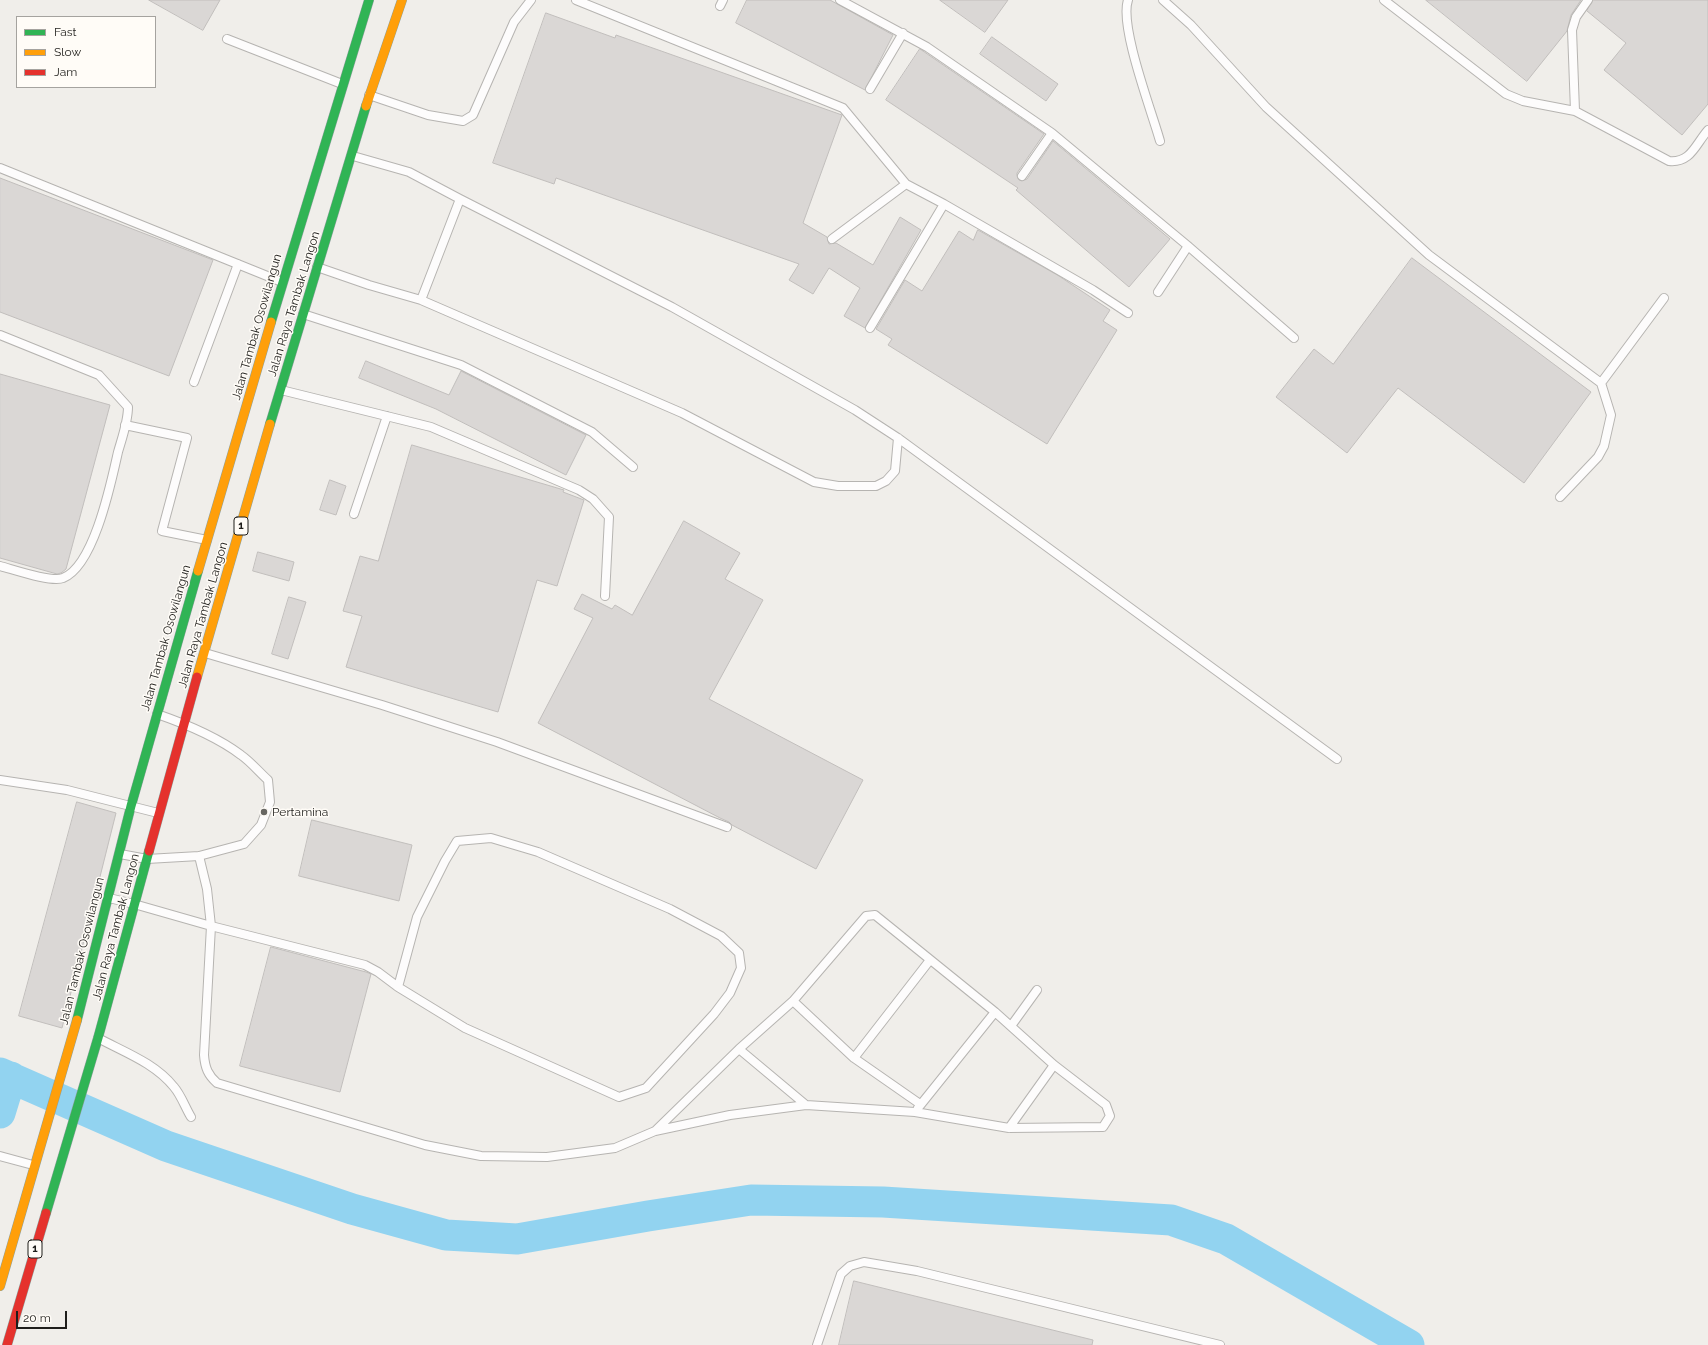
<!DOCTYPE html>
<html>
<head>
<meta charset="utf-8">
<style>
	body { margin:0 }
	#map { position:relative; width:1708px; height:1345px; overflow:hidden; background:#f0eeea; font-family:Raleway,sans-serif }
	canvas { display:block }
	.legend { position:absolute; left:16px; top:16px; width:140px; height:72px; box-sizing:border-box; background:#fffcf7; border:1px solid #a5a39f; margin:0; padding:5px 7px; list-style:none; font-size:12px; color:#1f1e1b }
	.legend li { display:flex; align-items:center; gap:8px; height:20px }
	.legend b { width:20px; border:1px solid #a5a39f }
	.scale { position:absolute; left:16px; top:1311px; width:51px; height:18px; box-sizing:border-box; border:2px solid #1f1e1b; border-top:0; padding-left:5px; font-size:12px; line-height:14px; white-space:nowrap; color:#1f1e1b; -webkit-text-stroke:3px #fffcf7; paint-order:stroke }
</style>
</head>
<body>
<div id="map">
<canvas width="1708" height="1345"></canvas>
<ul class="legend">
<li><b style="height:5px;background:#30b455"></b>Fast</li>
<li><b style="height:5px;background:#ff9f0a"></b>Slow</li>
<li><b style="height:5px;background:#e5322d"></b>Jam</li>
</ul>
<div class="scale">20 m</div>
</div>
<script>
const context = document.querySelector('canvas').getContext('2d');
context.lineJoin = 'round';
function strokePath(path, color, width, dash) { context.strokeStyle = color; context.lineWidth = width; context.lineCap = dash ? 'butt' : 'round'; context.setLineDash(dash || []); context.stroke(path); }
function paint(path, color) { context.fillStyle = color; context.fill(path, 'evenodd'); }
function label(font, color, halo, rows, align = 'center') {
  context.font = font + ' Raleway,sans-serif'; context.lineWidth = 3; context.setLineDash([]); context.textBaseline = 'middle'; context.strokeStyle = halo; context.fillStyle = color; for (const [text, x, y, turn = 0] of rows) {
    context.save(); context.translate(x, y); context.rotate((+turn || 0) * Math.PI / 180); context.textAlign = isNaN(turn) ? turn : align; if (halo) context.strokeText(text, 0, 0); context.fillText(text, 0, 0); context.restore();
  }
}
strokePath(new Path2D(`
	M0,1073L166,1146L352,1209L446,1235L517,1239L648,1216L751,1200L883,1202L1171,1220L1226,1239L1409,1345
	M0,1113L11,1077`), '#92d3f0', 31);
const building = new Path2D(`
	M149,0H220L203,30Z
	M747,0H830L893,35L865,90L736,23Z
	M940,0H1008L985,32Z
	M1426,0H1581L1571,15L1567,31L1527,81Z
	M1593,0H1708V104L1682,135L1604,70L1626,43L1587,11Z
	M546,13L615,38L616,35L842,115L803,223L827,237L829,244L836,243L873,265L900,217L921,230L865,328L844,316L860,288L829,268L813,294L789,280L799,264L556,178L554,184L493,163Z
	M992,37L1058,84L1046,101L980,54Z
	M920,49L1044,134L1017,173V176L1019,180L1022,181L1027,179L1053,141L1170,239L1129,287L1016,190L1018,188L886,100Z
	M0,178L213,260L169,376L0,312Z
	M978,230L1059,276L1110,310L1103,321L1117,330L1047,444L888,345L892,339L876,329L905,280L922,291L959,231L973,240Z
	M1412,258L1591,392L1524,483L1398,388L1347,453L1276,397L1314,349L1333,364Z
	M366,361L449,395L461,371L586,435L566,475L436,409L359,378Z
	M0,374L110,405L66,569L61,573L57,574L0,558Z
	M412,445L564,490L563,492L584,500L557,586L537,580L498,712L346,667L362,616L343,611L360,556L378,561Z
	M330,480L346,486L336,515L320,510Z
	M684,521L740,553L725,579L763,600L709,699L863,780L816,869L732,825L729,822L720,818L538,723L593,618L574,609L582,594L612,609L615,605L632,615Z
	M258,552L294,562L289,581L253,571Z
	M289,597L306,602L288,659L272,654Z
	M77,802L116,813L62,1028L19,1016Z
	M312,820L412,845L399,901L299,876Z
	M271,947L366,972L371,974L340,1092L240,1066Z
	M854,1281L1093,1340L1092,1345H839Z`);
paint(building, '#dad7d5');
strokePath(building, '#c1bebc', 1);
const lane = new Path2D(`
	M576,0L843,108L906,184L944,204L1093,290L1128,313
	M840,0L927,47L1052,133L1188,246L1294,338
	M1128,0C1119,26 1152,112 1160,141
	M1163,0L1191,25L1266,107L1429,255L1601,383L1611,415L1604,446L1598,457L1560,497
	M1384,0L1506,94L1523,101L1575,111L1572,30L1576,17L1588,0
	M720,6L723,0
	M227,39L342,84
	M870,89L903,33
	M369,95L428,115L463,121L473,115L514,22L531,0
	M1575,111L1669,161C1691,163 1695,145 1708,130
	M353,156L409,172L460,199L672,307L855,410L898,438L1337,759
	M0,168L282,282
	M1022,176L1052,133
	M832,239L906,184
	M317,267L369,285L421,300L460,199
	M1158,292L1188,246
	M421,300L682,413L814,482L838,486H876L886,481L895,471L898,438
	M303,314L461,365L592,432L633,467
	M870,328L944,204
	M0,335L99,375L128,407C128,422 122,438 118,452C111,483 94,566 63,578C52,583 12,569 0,566
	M194,382L238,264
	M1601,383L1664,298
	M281,390L431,427L579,490L593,499L609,517L605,596
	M125,425L187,438L162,531L207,540
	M354,514L387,416
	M205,653L382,705L497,742L727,827
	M0,780L67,790L158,813
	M120,854L147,859L199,856L244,844L261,825L270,802L268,780C259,772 251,762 241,755C216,736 186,724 157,714
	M199,856L207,889L211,926L365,965L378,972L398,987L465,1028L619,1097L646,1088L714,1014L730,993L741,968L739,953L721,936L670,909L538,852L491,838L457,841L445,861L417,917L398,987
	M109,898L134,904L211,926L204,1055C205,1068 208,1075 217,1083L425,1145L481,1156L547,1157L615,1148L655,1131L730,1115L806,1105L915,1112L1009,1128L1103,1127L1110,1116L1106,1105L1054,1065L995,1012L875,915L866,916L793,1001L739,1049L655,1131
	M793,1001L854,1058L920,1104
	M1011,1026L1037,990
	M98,1038C124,1052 155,1063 174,1087C181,1095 185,1107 191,1117
	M739,1049L806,1105
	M854,1058L930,960
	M918,1108L995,1012
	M1009,1128L1054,1065
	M0,1156L33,1165
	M817,1345L841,1274L850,1266L864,1262L917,1271L1220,1345`);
const fast = new Path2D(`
	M271,322L369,0
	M270,424L366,106
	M77,1020L131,806L198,571
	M46,1213L98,1038L149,851`);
const slow = new Path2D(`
	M366,106L402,0
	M198,571L271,322
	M197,677L270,424
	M0,1286L77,1020`);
const jam = new Path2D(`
	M149,851L197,677
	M7,1345L46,1213`);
strokePath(lane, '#b6b4b1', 10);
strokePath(fast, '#8ea19e', 10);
strokePath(slow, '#8ea19e', 10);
strokePath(jam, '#8ea19e', 10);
strokePath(lane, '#fdfcfc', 8);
strokePath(fast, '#30b455', 9);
strokePath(slow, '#ff9f0a', 9);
strokePath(jam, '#e5322d', 9);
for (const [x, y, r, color] of [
	[264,812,4,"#686763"]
]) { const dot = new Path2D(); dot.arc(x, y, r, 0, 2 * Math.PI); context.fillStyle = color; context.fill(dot); strokePath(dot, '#fffcf7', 1.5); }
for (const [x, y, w] of [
	[241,526,14],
	[35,1249,14]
]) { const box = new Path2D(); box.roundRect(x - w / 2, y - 9, w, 18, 3); context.fillStyle = '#fffcf7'; context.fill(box); strokePath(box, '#1f1e1b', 1); }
label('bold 11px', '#1f1e1b', null, [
	["1",241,526],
	["1",35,1249]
]);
label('12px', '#1f1e1b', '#fffcf7', [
	["Jalan Raya Tambak Langon",294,304,-73],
	["Jalan Tambak Osowilangun",257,327,-74],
	["Jalan Raya Tambak Langon",203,615,-74],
	["Jalan Tambak Osowilangun",166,638,-74],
	["Jalan Raya Tambak Langon",116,927,-75],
	["Jalan Tambak Osowilangun",82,951,-76]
]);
label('12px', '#1f1e1b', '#fffcf7', [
	["Pertamina",272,812]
], 'left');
</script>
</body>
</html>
